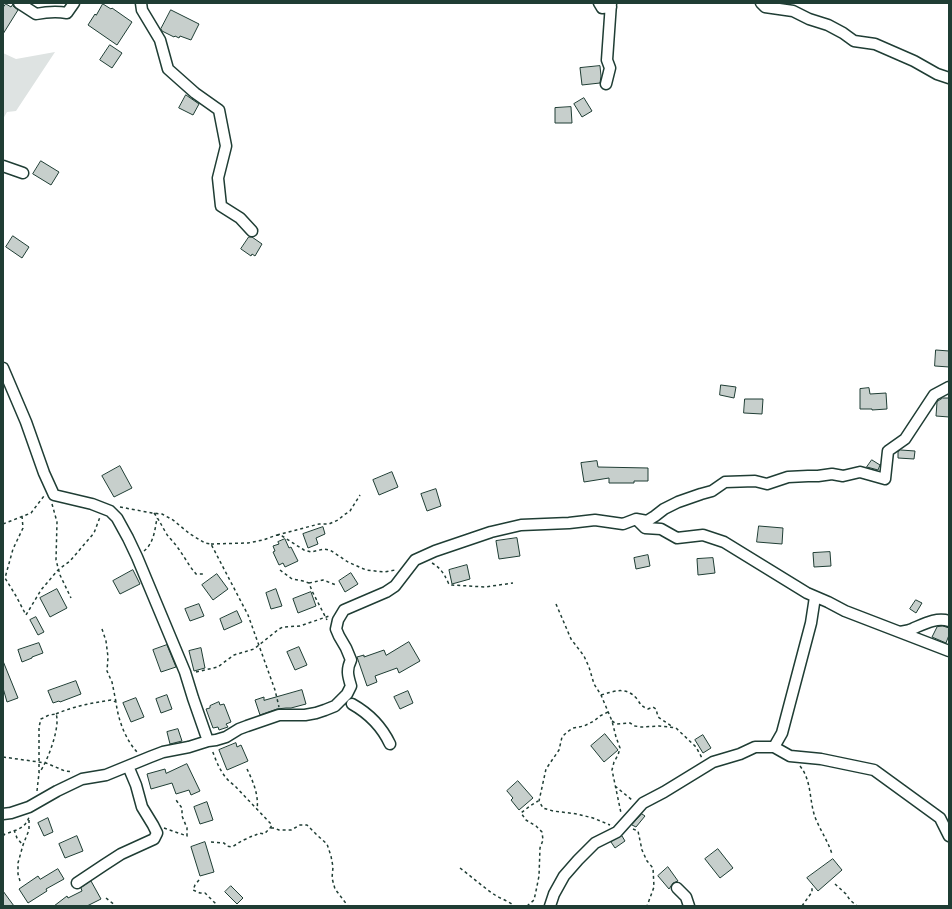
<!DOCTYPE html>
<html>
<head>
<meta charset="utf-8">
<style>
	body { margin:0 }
	#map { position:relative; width:952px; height:909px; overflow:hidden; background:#fff; font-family:"Shantell Sans",sans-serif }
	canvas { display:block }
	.frame { position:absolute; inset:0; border:4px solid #1f3d34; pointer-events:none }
</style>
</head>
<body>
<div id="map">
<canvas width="952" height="909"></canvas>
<div class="frame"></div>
</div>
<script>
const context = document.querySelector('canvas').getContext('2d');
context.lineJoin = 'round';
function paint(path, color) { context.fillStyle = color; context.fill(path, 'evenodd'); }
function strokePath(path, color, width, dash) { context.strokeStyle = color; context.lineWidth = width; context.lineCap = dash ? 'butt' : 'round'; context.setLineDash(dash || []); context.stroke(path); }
paint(new Path2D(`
	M55,52L16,111L7,112L3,119V53L16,59Z`), '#dee3e2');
const building = new Path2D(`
	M6,4L11,7L13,4V6L18,10L3,34V8Z
	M103,4L111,9L112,8L132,22L117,45L88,25L95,14L96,15Z
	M171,10L199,24L191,40L180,36L179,38L175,36L174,37L162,31L161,29Z
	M110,45L122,53L112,68L100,60Z
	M600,66L601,76L600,83L582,85L580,68Z
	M186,95L199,104L193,115L179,108Z
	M584,98L592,111L582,117L574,104Z
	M571,107L572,123H555V108Z
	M41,161L59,172L51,185L33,174Z
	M13,236L29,247L22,258L6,247Z
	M249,237H252L262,244L255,256L252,254L251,256L241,249Z
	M936,350L949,351V367L935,366Z
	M721,385L736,387L734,398L720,395Z
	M869,388L870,394L886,393L887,409L872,410V409H860V389Z
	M943,398H949V417L936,416L937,402Z
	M745,399H763L762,414L744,413Z
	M901,450L915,451L914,459L898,458V452Z
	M872,460L880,465L878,470L867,467Z
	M597,461L598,467L648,468V481H634V483H609V478L584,482L581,463Z
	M120,466L132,488L114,497L102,476Z
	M392,472L398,487L379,495L373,480Z
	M436,489L441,506L427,511L421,494Z
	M759,526L783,528L782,544L757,542Z
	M323,527L325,534L316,538L318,544L308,548L303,534Z
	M517,538L520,556L499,559L496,541Z
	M285,539L289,548L291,547L298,561L285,567L283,563L279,565L273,552L275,551L273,546L279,544L278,542Z
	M830,552L831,566L814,567L813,553Z
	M648,555L650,566L636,569L634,558Z
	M713,558L715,573L698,575L697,559Z
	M467,565L470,579L452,584L449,570Z
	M133,570L140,584L120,594L113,581Z
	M351,573L358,584L345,592L339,581Z
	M217,574L228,589L213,600L202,585Z
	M57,589L67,608L50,617L40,598Z
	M276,589L282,606L271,609L266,593Z
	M311,592L316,606L298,613L293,599Z
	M916,600L922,603L916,613L910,609Z
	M199,604L204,616L190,621L185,609Z
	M237,611L242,622L224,630L220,619Z
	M36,617L44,632L38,635L30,620Z
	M943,626L949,628V635L946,643L932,637L937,627Z
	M409,642L420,661L399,673L397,668L375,676L377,682L367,686L357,657L364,655V657L384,650L386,655Z
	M39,643L43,653L32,657V658L22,662L18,650Z
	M167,645L176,667L161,672L153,650Z
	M299,647L307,665L295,670L287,652Z
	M201,648L205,668L194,671L189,651Z
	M3,661L18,698L7,702L3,688Z
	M76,681L81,694L60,702L59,701L53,703L48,691Z
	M302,690L306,704L291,708H286L277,709L260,715L255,700L264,697V700Z
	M408,691L413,703L400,709L394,697Z
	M167,695L172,709L161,713L156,699Z
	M136,698L144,717L131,722L123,703Z
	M219,702L220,705L224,704L231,722L226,724L228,727L219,730L218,727L213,728L206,709L210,708V706Z
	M178,729L182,741L170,744L167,732Z
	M605,734L618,750L604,762L591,746Z
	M703,735L711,748L703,753L695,740Z
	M236,743L237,747L241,745L248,761L227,770L219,750Z
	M187,764L200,791L191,795L189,790L176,794L172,783L151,789L147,774L165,769L166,773Z
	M518,781L533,798L519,810L511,800L513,798L507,791Z
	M207,802L213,820L200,824L194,807Z
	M642,814L645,816L636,827L632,825Z
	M48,818L53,832L44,836L38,823Z
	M77,836L83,851L65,858L59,844Z
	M622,836L625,841L615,848L611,842Z
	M205,842L214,872L200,876L191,847Z
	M718,849L733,868L720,878L705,859Z
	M833,859L842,870L818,891L807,878Z
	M668,867L678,881L673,883L669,889L658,876Z
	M58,869L64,879L46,889L47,891L28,903L19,889L38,876L40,879Z
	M91,881L101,899L87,906H54L67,896L68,898L82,891L81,888Z
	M231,886L243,898L237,904L225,892Z
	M3,891L14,906H3Z`);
paint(building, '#c7cfcc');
strokePath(building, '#1f3d34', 1);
const minor = new Path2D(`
	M19,3L36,14C46,12 56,11 67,13L74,3
	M141,3L142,10L160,40L168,69L195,93L219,110L226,146L218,178L221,206L240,218L252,231
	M599,3L602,8L611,7
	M761,3L765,7L793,11L809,19L828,25L843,33L854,41L875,44L914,61L937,74L949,78
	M606,84L610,68L607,60L611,3
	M3,166L23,173
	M3,368L26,422L44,473L54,495L92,504L110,511L117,518L128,538L137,557L185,672L193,698L208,741
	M636,519L647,521L655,516L664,509L678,502L701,494L712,491L725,482L755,481L767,484L788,477L808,476H818L832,474L843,476L860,472L885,479L888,451L905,439L934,395L949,387
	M900,632C904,631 908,631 912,629C924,624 936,617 949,621
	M352,704C368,713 382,727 390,744
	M774,747L782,733L811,623L815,597
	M3,814L11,813L29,807L57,791L82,779L106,775L150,757L163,752L189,747L208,741L216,740L226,737L239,729L247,726L279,715H305L316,713L325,710L335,706L347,694L351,686C348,676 346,670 351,660L346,648L339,636L336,629L338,620L344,610L386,592L395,586L415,560L435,551L491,532L521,525L569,523L595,520L623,524L636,519L645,528L661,529L677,538L703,535L724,542L807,593L828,602L845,611L949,651
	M77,883L104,865L121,854L154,839L157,833L153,825L142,807L136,785L128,766
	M677,888L686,897L689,906
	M550,906L554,894L564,876L578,860L595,843L617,832L643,803L664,792L713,762L740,754L755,747H774L790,756L821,759L874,770L940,818L949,836`);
strokePath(minor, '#1f3d34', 13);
strokePath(new Path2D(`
	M52,504L57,522L56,560L60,575L71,598
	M120,507L152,513L162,514L173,520L190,534L205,543L211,544L248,615L275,690L279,707
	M154,513C159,520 162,526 166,533C169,538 174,542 178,548C184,556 189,566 196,574H203
	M22,516L23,528L13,549L5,578L16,596L26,615L41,590L58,570L70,561L94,533L100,517
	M3,524L31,513L44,496
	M277,535L319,524H329L338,520L344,515L350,511L360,495
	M211,544L248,543L263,540L277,535L282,536L304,550L311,552L324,549L330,550L348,562L366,570L384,572L395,570
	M144,551C154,543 155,529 157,518
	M432,563C438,566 443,572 446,578C447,579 448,583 449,584C450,585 451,585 452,585L485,587L513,583
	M280,570L292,579L303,581L309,583L312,591L327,620
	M309,583L323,580L336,585
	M556,604L571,639L584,656L589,667L594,684L601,695L612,721L616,737L620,748L618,755L614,762L612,770L621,813
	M102,629L106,641L108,657L107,671L112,682L116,702
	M196,672L218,667L223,663L234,655L254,649L279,629L283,627L300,626L329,616
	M601,695C615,691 626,686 637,699C641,705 641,706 648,709L653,707L656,709L658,717L673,727
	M608,712L600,716L594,721L584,726L573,728L567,732L562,737L559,750L546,769L539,801L543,808L553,811L577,814L593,818L610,825
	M56,714C74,706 92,703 111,700L116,702C118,719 125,739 137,752
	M612,721L617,724L630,723L635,726L641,727L659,726L669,727L676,728L696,747L702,758
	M3,757L46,763L65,771L73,772
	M800,766C812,781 809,800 815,817C820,830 828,841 832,854
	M247,769C253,781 259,795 257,810
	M615,786L632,800
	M37,791L39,773V727L41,719L49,715L56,714C61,726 47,763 39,773
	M164,828L187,836V828L182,816V808L176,800
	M271,828H274L279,830H291L300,825H307L317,835L327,844L331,856L333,867L332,878L335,889L348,906
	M633,829L638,831L642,850L647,861L653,868L654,887L647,906
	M14,830L17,838L22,844
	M3,836L5,834C16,830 25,829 29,817
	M211,842L224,843L227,846L232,847C237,844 241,841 246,839C251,836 255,836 259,833L264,834C267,831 270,829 272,825L234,785C222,777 217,763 212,750
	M460,868C472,877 483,887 495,895C501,899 509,901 514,906
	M199,880L195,885L193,890L200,893H205L216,904L215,906
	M20,881L18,874V863L23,845L29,830V819
	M835,884L846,894L850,900L857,906
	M106,898L116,906
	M527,906L534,900L536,891L539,876L540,848L543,840L542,832L536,826L526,820L521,813L530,806L538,801
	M802,906L812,892V888`), '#1f3d34', 1.5, [3, 3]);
strokePath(minor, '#fff', 10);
</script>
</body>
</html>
